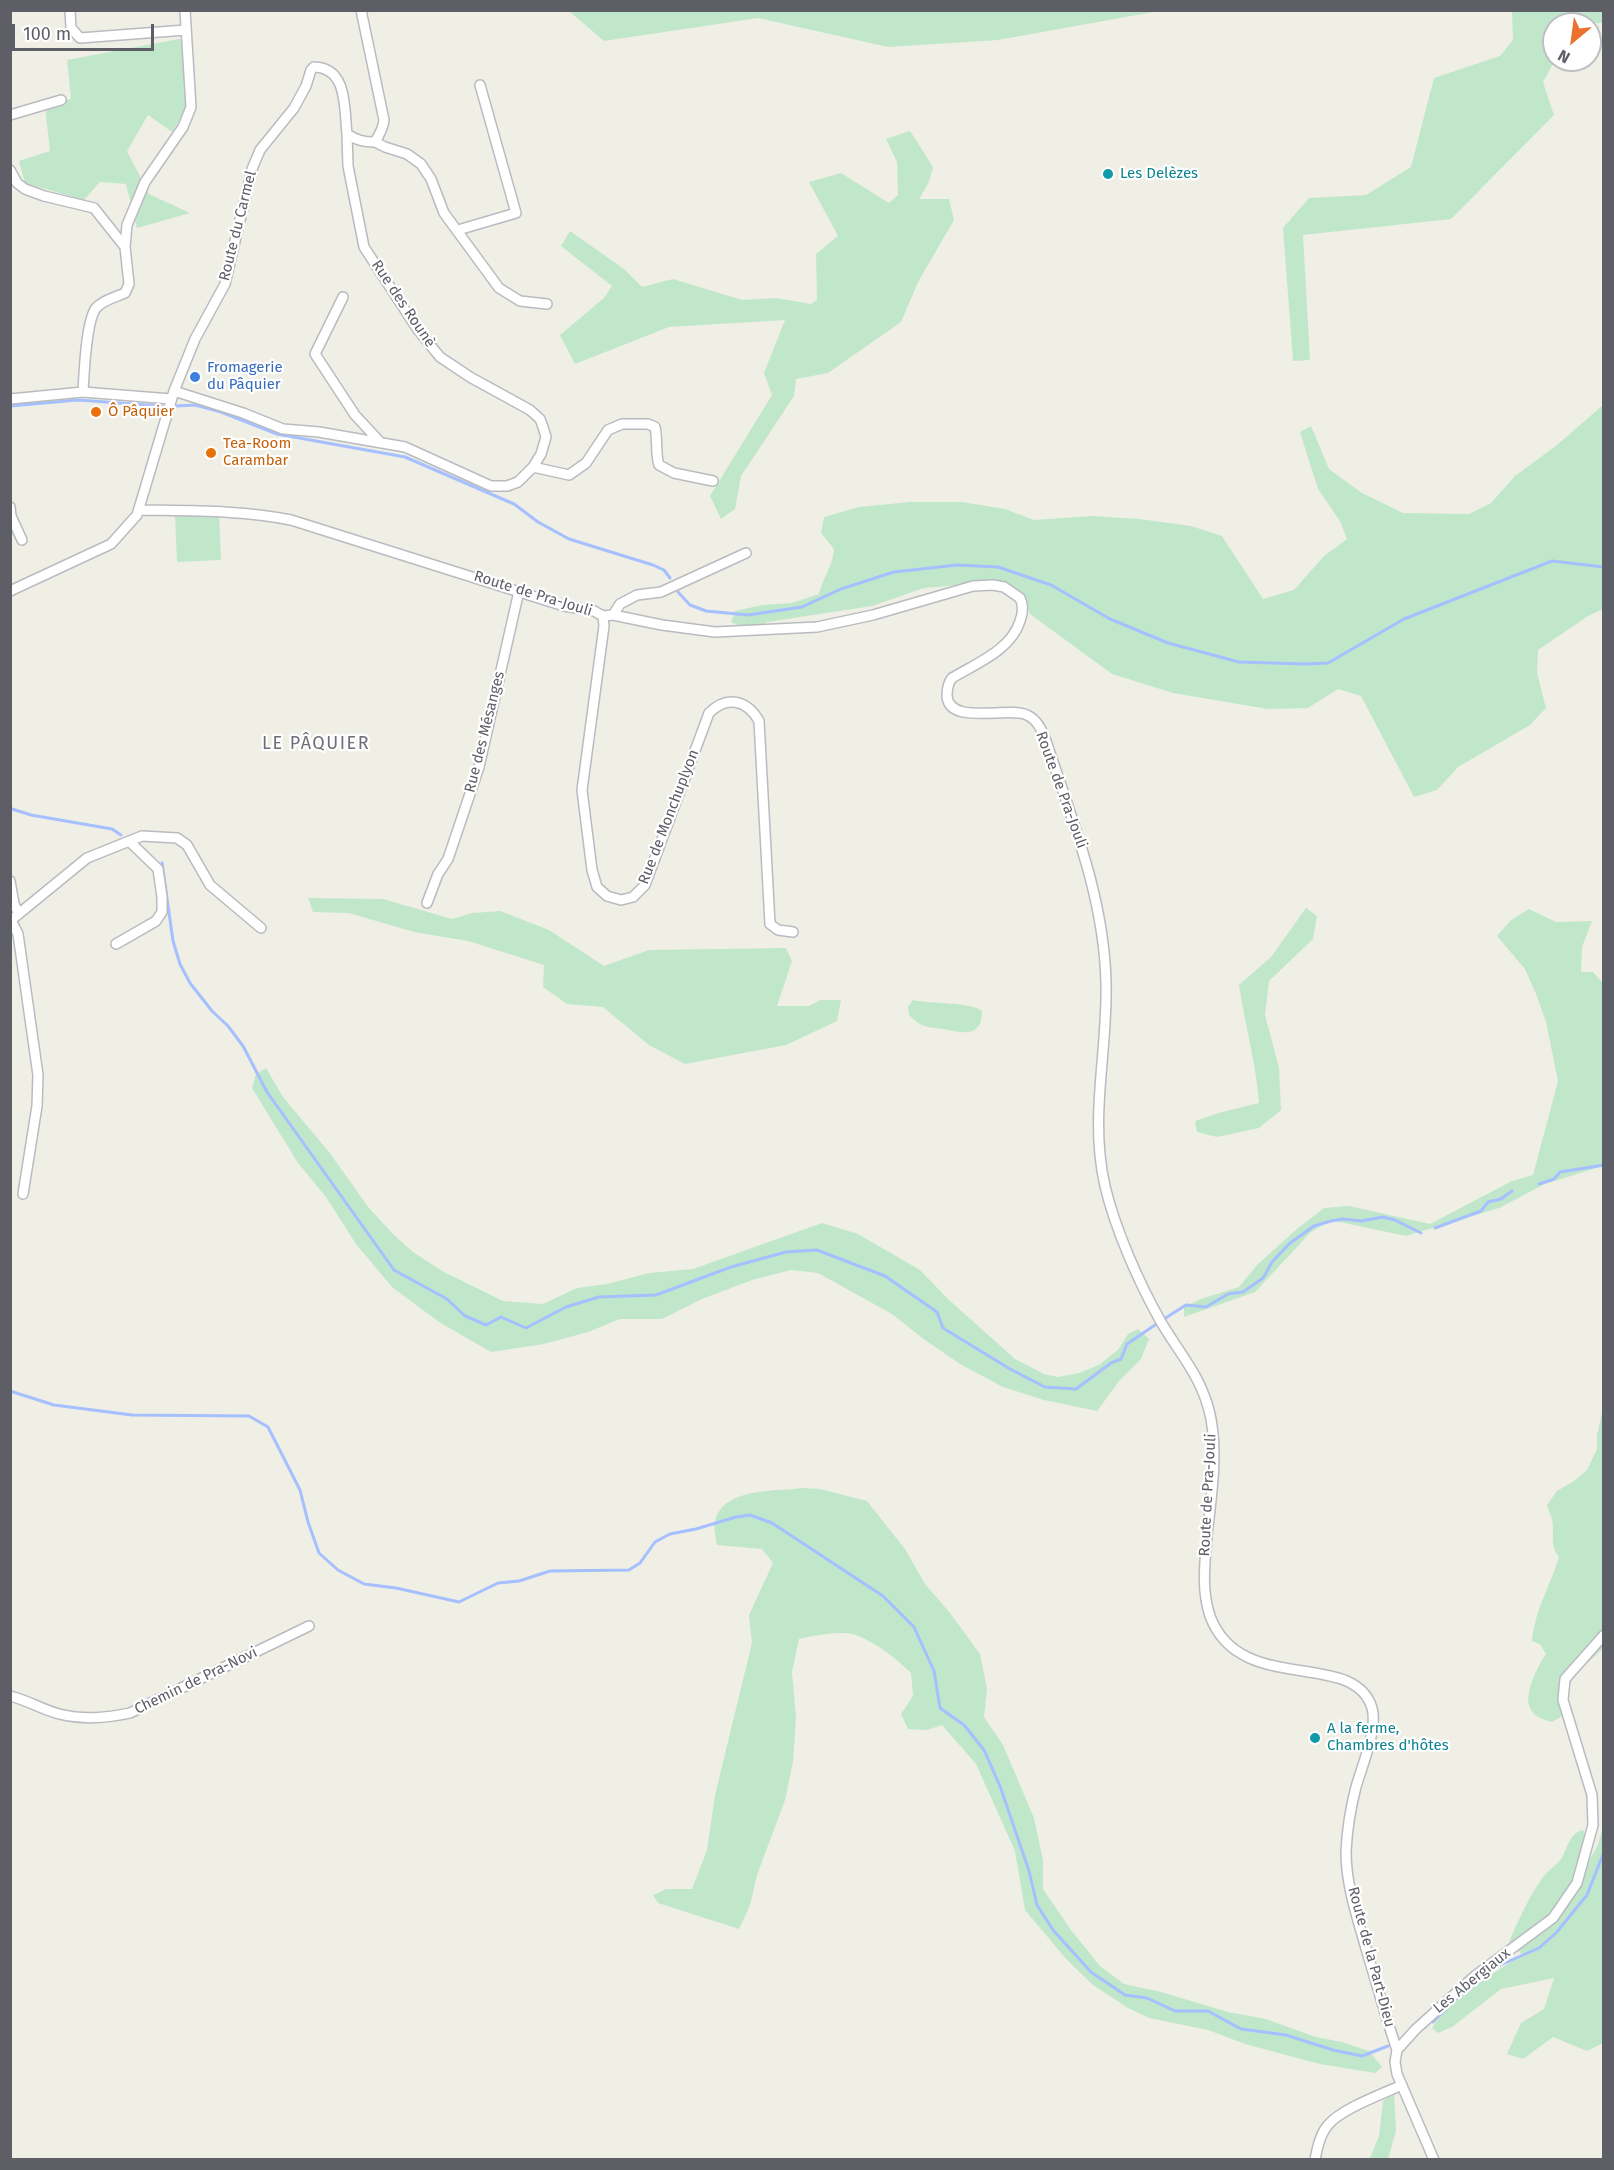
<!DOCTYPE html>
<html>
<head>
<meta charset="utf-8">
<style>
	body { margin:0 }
	#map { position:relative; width:1614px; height:2170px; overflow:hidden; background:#efefe5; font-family:"Fira Sans",sans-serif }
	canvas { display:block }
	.frame { position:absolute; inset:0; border:12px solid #5d5e66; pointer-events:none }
	.north { position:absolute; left:1542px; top:12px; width:60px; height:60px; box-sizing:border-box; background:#fff; border:2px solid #bebfc2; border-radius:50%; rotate:209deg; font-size:16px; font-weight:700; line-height:24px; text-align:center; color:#5d5e66 }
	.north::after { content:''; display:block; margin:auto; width:21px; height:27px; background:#ec712e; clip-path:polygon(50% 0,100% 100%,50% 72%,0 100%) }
	.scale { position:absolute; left:12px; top:24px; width:142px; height:27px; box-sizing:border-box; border:3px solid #5d5e66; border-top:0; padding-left:8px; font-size:18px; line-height:21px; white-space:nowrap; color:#5d5e66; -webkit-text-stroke:4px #fff; paint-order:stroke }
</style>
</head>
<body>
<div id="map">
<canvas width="1614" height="2170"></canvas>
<div class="frame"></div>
<div class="north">N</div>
<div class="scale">100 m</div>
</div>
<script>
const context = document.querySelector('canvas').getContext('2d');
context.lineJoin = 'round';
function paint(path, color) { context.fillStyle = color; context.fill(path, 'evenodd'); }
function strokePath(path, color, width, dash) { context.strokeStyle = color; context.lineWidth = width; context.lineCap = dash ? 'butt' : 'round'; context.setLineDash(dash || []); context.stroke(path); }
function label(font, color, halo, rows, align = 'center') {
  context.font = font + ' "Fira Sans",sans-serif'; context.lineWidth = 4.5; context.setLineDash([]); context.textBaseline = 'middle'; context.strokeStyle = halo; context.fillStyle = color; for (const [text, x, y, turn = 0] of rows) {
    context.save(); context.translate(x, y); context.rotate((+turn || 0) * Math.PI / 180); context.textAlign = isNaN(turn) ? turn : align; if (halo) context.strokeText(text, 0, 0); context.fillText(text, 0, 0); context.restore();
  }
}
paint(new Path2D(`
	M569,11H1159L998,40L888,47L758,18L604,41Z
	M1512,11H1603V23L1554,24L1555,60L1543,82L1554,115L1451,219L1303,235L1310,360L1293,361L1283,228L1309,198L1366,195L1411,167L1434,78L1500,56L1513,40Z
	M184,38L187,107L172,132L148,115L127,151L149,194L190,213L137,228L126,184L100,182L84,200L25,183L19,161L50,151L45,106L71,99L67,60Z
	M910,131L933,167L929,182L919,199H949L954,220L918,282L901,322L828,373L796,379L794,396L741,476L735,509L721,519L710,496L772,395L764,373L785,320L669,327L575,364L560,335L604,298L612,286L561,246L570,231L624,269L642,287L673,279L742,300L776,298L811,304L817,300L816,254L838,236L809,182L841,173L889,203L898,195L897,162L886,139Z
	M1603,405V609L1588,616L1538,650L1537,673L1546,708L1530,725L1458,767L1437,790L1414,797L1361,696L1338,689L1308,708L1268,709L1173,693L1112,674L1030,614L1024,594L995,582L924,588L872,606L767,622L750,631L731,622L735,611L762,605L792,603L819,594C823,577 833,566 834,549L821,533L824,517L859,507L910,502H962L1005,509L1034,520L1092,516L1139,519L1191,526L1222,536L1263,599L1294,590L1324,556L1347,539L1340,521L1318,489L1300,432L1311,426L1329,469L1362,493L1403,513L1469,514L1491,503L1515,476L1557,445Z
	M219,513L221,560L177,562L175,515Z
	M308,898L383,899L452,919L472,913L500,911L549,930L604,966L649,950L786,948L792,961L777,1006H809L820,1000H841L837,1021L786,1045L685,1064L649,1045L603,1007L567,1004L543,987L544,965L468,941L414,932L349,913L313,912Z
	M1306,908L1317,916L1313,939L1269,981L1265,1015L1279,1068L1281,1110L1259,1128L1217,1137L1197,1132L1195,1121L1222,1112L1259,1103C1256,1063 1245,1025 1239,985L1271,957Z
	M1529,909L1556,922L1592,921L1582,947L1581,972H1593L1603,983V1166L1545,1184L1499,1208L1406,1236L1330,1220L1310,1233L1255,1292L1184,1317V1307L1201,1299L1239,1287L1258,1264L1297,1229L1324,1208L1349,1206L1430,1224L1512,1181L1533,1175L1558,1081L1546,1022L1536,994L1525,969L1497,936L1511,920Z
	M913,1000C930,1004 971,1002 982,1011C982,1038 963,1033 944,1029C936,1028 927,1028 920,1024C916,1022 912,1018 909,1015L908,1007Z
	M266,1068L283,1097L329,1152L369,1208L394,1235L413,1252L442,1271L503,1301L543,1304L577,1288L607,1284L649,1273L693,1269L822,1223L858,1234L920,1270L948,1299L1015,1359L1044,1374L1058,1377L1079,1373L1099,1365L1118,1350L1128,1334L1138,1329L1149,1339L1141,1359L1120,1380L1097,1411L1044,1400L1003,1387L960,1364L925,1340L892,1314L818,1273L791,1270L752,1280L702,1299L662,1319H620L588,1332L544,1344L491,1352L439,1322L392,1287L356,1244L326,1197L298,1163L252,1088L256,1074Z
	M1603,1408V1648C1581,1672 1566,1670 1569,1710L1559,1718L1552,1722C1544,1720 1535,1717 1531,1710C1522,1697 1538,1665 1546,1654L1540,1644L1532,1641C1535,1610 1550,1586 1559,1557C1549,1545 1555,1534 1552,1519C1551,1515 1548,1510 1547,1505L1557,1491L1574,1481L1587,1470L1597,1449V1435Z
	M802,1488L820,1489L867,1501L905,1549L925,1584L950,1613L980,1654L987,1689L984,1717L1003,1745L1034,1818L1043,1860V1889L1071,1930L1100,1966L1124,1984L1161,1992L1228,2012L1266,2019L1316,2037L1342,2042L1369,2051L1382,2067L1375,2073L1320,2064L1245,2044L1208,2030L1149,2018L1128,2008L1093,1985L1066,1959L1025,1910L1015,1851L976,1764L942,1725L927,1730L908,1729L901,1714L913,1696L911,1673C896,1658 876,1643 856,1635C842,1630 813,1636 799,1639L792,1672L796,1718L793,1762L785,1800L757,1875L750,1905L739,1929L658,1903L653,1895L666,1889H692L707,1850L715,1795L752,1643L749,1615L773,1563L762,1549L717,1545C716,1538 713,1528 715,1521C724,1487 774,1492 802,1488Z
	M1603,1826V2043L1587,2051L1553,2037L1523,2059L1507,2054L1521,2023L1544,2009L1554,1978L1501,1989L1452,2027L1438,2033L1432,2028C1454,1995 1490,1975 1523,1955L1509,1943C1516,1924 1532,1891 1544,1876C1549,1869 1557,1865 1561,1859C1568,1848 1569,1833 1583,1830L1586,1836V1866L1598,1845Z
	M1394,2091L1396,2131L1388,2159L1369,2160L1379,2136L1383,2101Z`), '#c1e7cb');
strokePath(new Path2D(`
	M10,406L78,400L161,406
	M176,406L195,405L221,412L277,434L405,457L514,504L538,522L569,539L653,565L664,570L670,578
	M678,592L690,605L706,611L748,615L802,607L841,589L894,572L957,565L998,567L1051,585L1110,619L1168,643L1239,662L1305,664L1328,663L1404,619L1552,561L1604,567
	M12,809L31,815L112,829L121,835
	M162,863L173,941L180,964L190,983L212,1011L228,1026L243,1046L267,1092L394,1270L447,1299L465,1316L486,1325L501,1317L526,1328L566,1307L599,1297L656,1295L731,1267L786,1252L817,1250L885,1276L937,1312L943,1328L1010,1369L1045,1387L1076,1389L1111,1363L1121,1359L1127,1344L1155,1325
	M1539,1184L1554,1179L1560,1172L1604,1165
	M1435,1228L1481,1211L1488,1202L1501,1199L1512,1191
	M1164,1319L1186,1305L1206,1307L1228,1294L1243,1292L1263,1278L1272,1262L1290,1243L1314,1226L1331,1221L1343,1219L1361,1221L1383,1217L1395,1220L1421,1233
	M10,1391L54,1405L132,1415L249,1416L268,1427L300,1490L308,1522L319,1553L338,1570L364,1584L396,1588L459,1602L498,1583L519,1581L550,1571L629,1570L640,1563L655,1542L670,1534L696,1529L736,1517L750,1515L772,1523L883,1596L914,1627L934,1671L940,1708L964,1725L984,1750L1000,1786L1029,1871L1037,1905L1053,1930L1091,1972L1125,1995L1147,1998L1175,2011H1208L1241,2029L1286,2035L1333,2050L1362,2056L1388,2046
	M1472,1984L1498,1966L1539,1948L1556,1933L1587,1895L1604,1852
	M1433,2022L1455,2000`), '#a5bfff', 3);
const street = new Path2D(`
	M70,10L71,28L80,38L186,30
	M10,115L61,100
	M375,142L385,147L407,154L421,164L431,179L444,213L499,288L520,301L547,304
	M10,170L17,183L25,189L44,196L94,208L125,247
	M458,230L516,213L480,85
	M343,297L315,354L355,415L381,443
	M174,391L243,413L283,429L319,432L405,447L491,486H507L518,482L533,467L541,454L546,437L543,427L540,419L530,410L470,377L440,357L418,330L364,247L348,166L347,134
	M83,392C84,374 86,321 96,308C103,300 116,297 125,293L129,284L125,247L127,225L145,182L183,127L191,107L185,10
	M10,399L83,392L171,399
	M533,467L569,475L586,463L608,430L622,424H648L655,427C658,440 655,452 659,465L674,473L713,481
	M10,507L11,516L22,540
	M139,510C191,511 241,510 291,520L564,606L594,611L603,616L613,615L662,625L715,632L817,627L873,615L973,586L993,585L1004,587L1020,598C1024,606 1023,613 1020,621C1011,650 977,663 952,678C948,683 947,689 947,696C949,726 1009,706 1027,715C1038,720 1042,731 1046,741C1072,820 1104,897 1106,982C1108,1051 1089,1117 1105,1186C1115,1229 1139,1283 1161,1322C1181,1356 1203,1378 1211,1419C1218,1457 1211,1498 1207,1536C1205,1563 1201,1589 1210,1616C1240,1697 1354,1648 1372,1708C1378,1728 1362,1766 1356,1787C1351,1806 1347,1831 1346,1852C1346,1886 1358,1920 1367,1952C1377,1985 1386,2018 1397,2050
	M10,591L111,544L137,515L174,391L195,339L225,284L252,169L260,150L294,108L306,86L311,70L314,67C348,68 344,108 347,134C356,140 363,142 375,142C380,134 383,128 384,120L361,10
	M613,615L620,604L637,595L661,592L746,553
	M603,616L604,626L582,790L592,870L597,887L607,896L621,900L633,897L645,885L709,713C727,695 747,700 759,721L770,924L778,930L793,932
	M10,881L14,904L19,914
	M427,903L438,874L448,859L479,767L519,591
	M11,920L18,934L38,1075L37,1106L23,1194
	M10,921L87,858L142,836L177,838L187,845L210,885L261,928
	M116,944L156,921L162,912V897L158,869L129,841
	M10,1696C27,1700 43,1710 59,1714C84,1720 106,1718 130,1713L309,1626
	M1315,2160C1317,2148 1320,2134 1328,2125C1341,2109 1382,2094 1402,2085
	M1434,2160L1397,2074L1395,2062L1397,2050L1416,2029L1476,1975L1553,1918L1577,1883L1593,1825L1592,1795L1563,1700L1565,1679L1604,1635`);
strokePath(street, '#babbc1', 12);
strokePath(street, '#fff', 9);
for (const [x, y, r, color] of [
	[1108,174,6,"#0f9aa8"],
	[195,377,6,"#3f7fe0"],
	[96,412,6,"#e8710a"],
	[211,453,6,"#e8710a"],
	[1315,1738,6,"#0f9aa8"]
]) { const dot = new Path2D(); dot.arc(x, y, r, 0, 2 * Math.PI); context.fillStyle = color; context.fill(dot); strokePath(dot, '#fff', 2); }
label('15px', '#0d838f', '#fff', [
	["Les Delèzes",1120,174],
	["A la ferme,",1327,1729],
	["Chambres d'hôtes",1327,1746]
], 'left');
label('15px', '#5d5e66', '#fff', [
	["Route du Carmel",238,226,-76],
	["Rue des Rounè",403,304,56],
	["Route de Pra-Jouli",533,594,17],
	["Rue des Mésanges",485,732,-76],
	["Route de Pra-Jouli",1061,790,70],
	["Rue de Monchuplyon",669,817,-69],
	["Route de Pra-Jouli",1208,1495,-87],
	["Chemin de Pra-Novi",196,1681,-26],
	["Route de la Part-Dieu",1371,1957,75],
	["Les Abergiaux",1472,1981,-39]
]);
label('15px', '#366cbe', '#fff', [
	["Fromagerie",207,368],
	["du Pâquier",207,385]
], 'left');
label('15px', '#c56008', '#fff', [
	["Ô Pâquier",108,412],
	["Tea-Room",223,444],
	["Carambar",223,461]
], 'left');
context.letterSpacing = '1.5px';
label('18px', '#6d7078', '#fff', [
	["LE PÂQUIER",316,744]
]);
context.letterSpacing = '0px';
</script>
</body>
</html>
